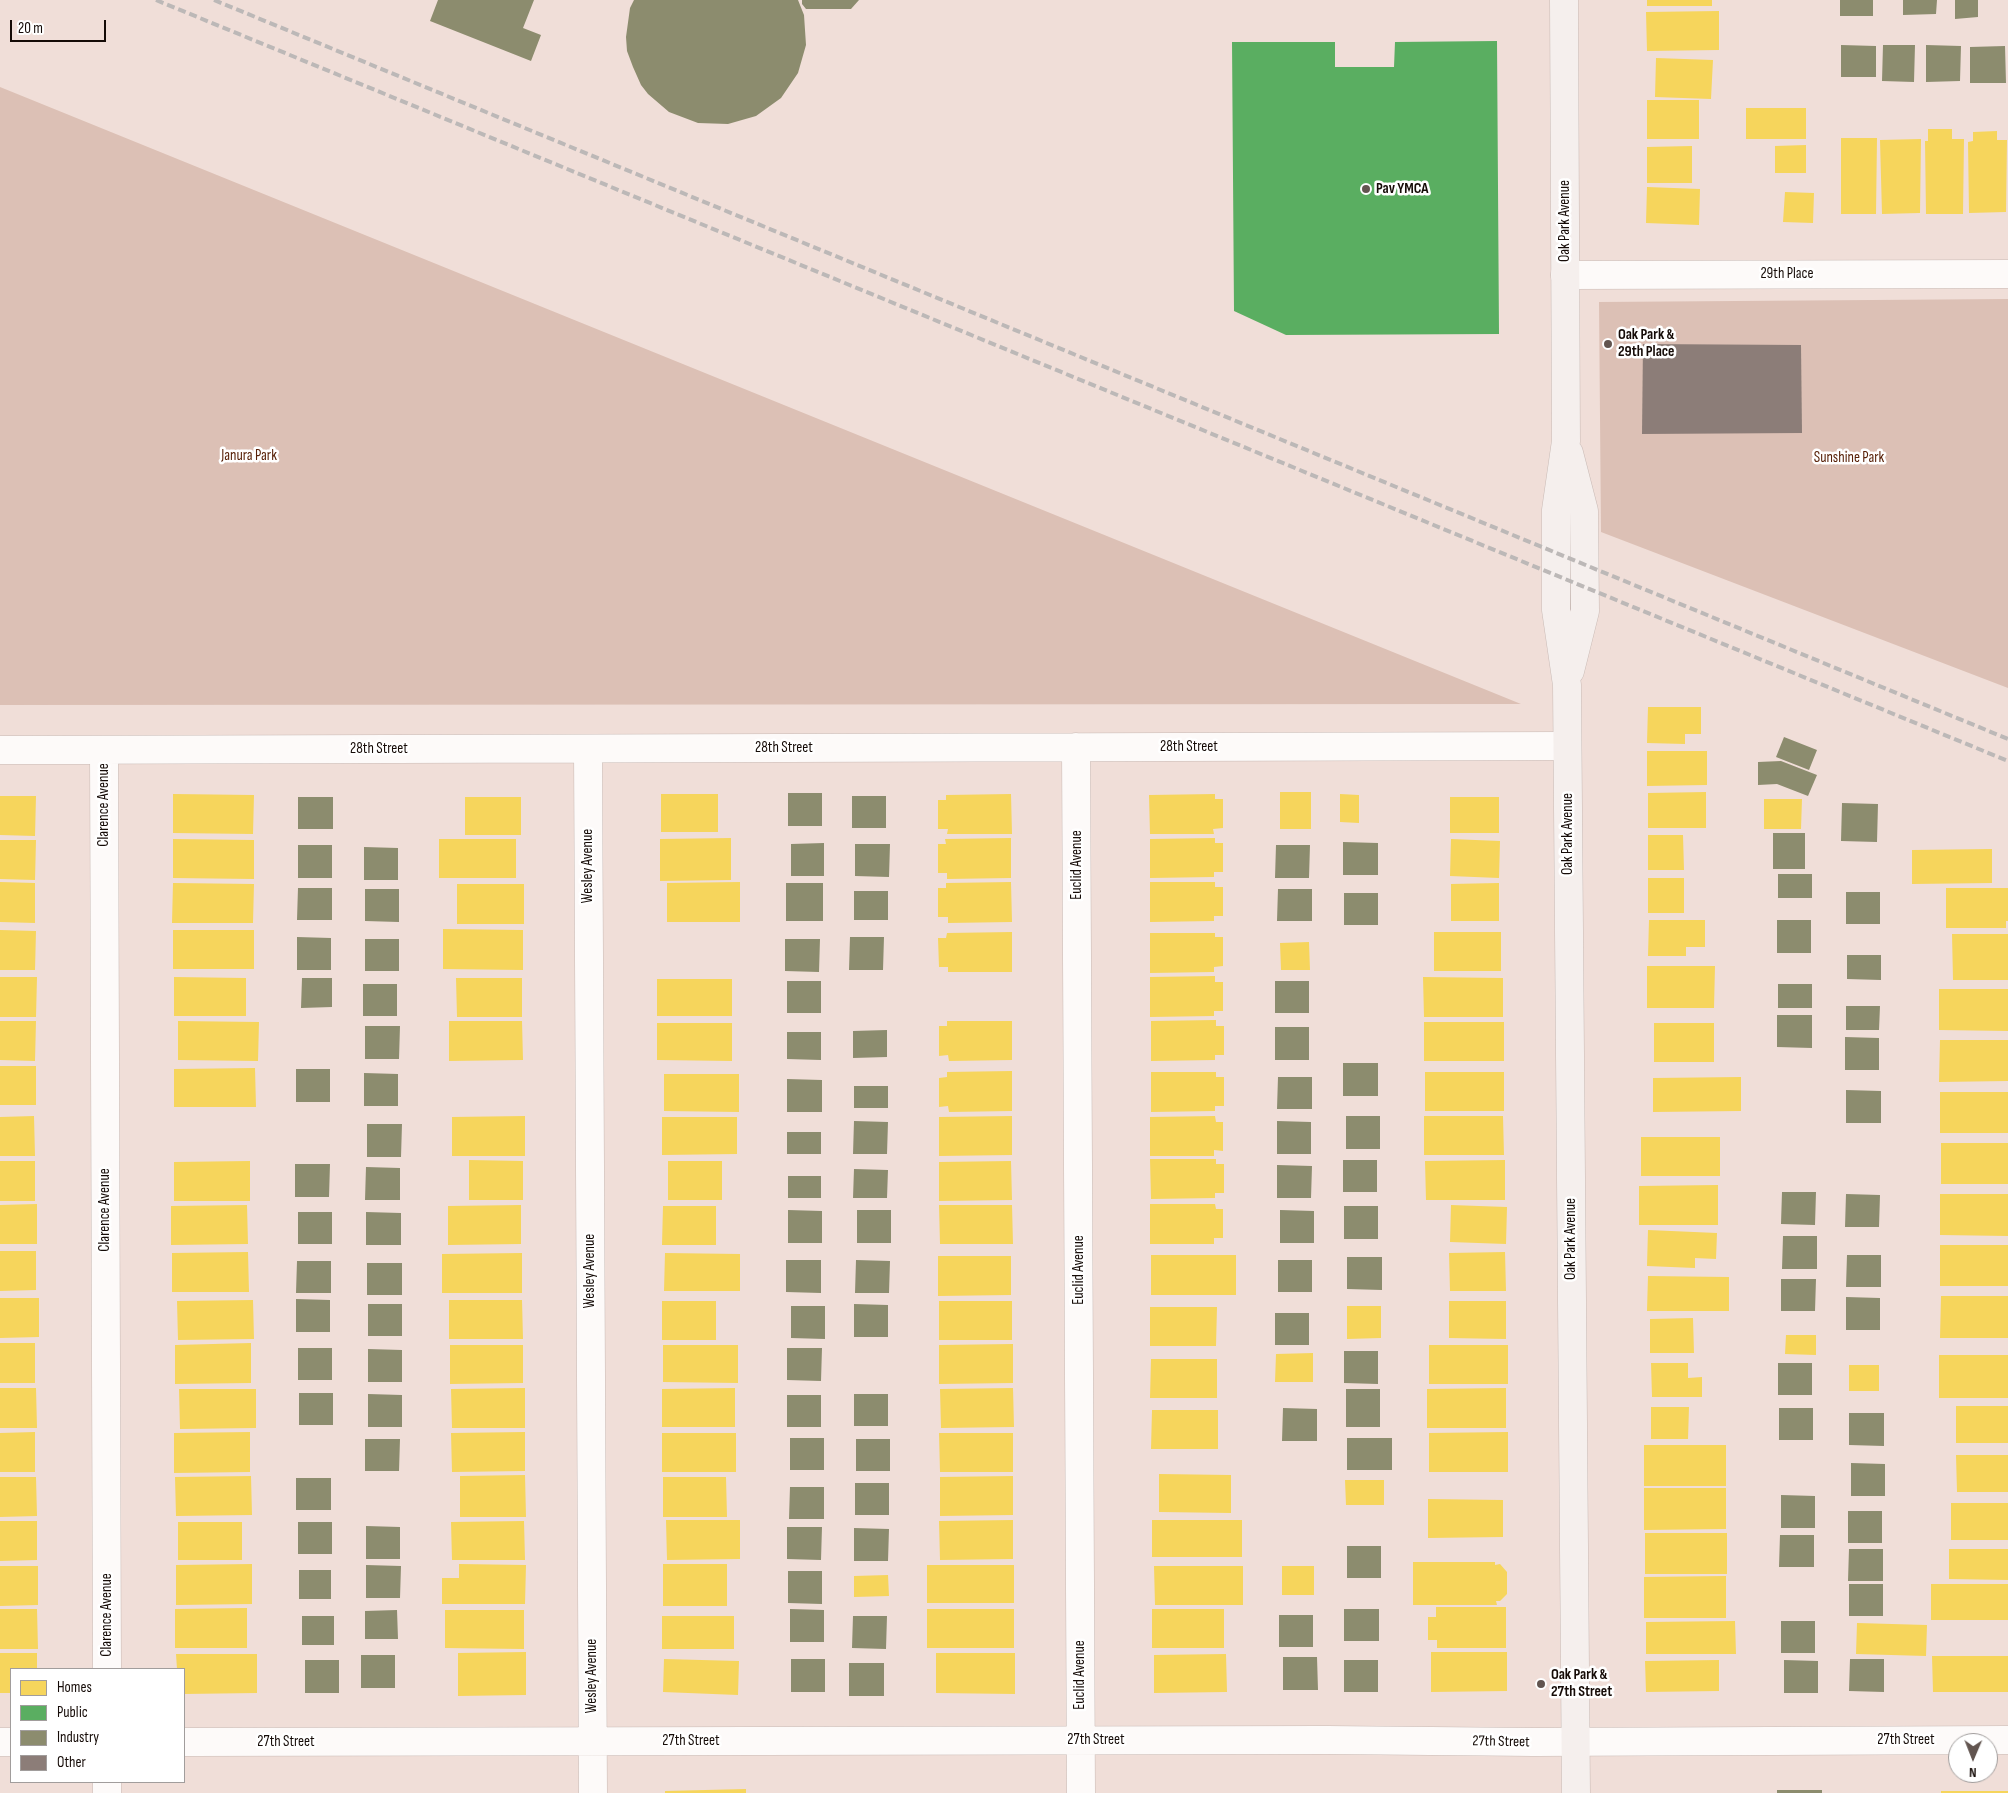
<!DOCTYPE html>
<html>
<head>
<meta charset="utf-8">
<style>
	body { margin:0 }
	#map { position:relative; width:2008px; height:1793px; overflow:hidden; background:#f0ded8; font-family:"Sofia Sans Condensed",sans-serif }
	canvas { display:block }
	.legend { position:absolute; left:10px; top:1668px; width:175px; height:115px; box-sizing:border-box; background:#fff; border:1px solid #a19d9c; margin:0; padding:6px 9px; list-style:none; font-size:15px; color:#150b07 }
	.legend li { display:flex; align-items:center; gap:10px; height:25px }
	.legend b { width:25px; border:1px solid #a19d9c }
	.north { position:absolute; left:1948px; top:1733px; width:50px; height:50px; box-sizing:border-box; background:#fff; border:1px solid #a19d9c; border-radius:50%; rotate:181deg; font-size:14px; font-weight:700; line-height:20px; text-align:center; color:#150b07 }
	.north::after { content:''; display:block; margin:auto; width:18px; height:22px; background:#625550; clip-path:polygon(50% 0,100% 100%,50% 72%,0 100%) }
	.scale { position:absolute; left:10px; top:20px; width:96px; height:22px; box-sizing:border-box; border:2px solid #150b07; border-top:0; padding-left:6px; font-size:15px; line-height:18px; white-space:nowrap; color:#150b07; -webkit-text-stroke:4px #fff; paint-order:stroke }
</style>
</head>
<body>
<div id="map">
<canvas width="2008" height="1793"></canvas>
<ul class="legend">
<li><b style="height:14px;background:#f6d55c"></b>Homes</li>
<li><b style="height:14px;background:#5aae61"></b>Public</li>
<li><b style="height:14px;background:#8c8c6e"></b>Industry</li>
<li><b style="height:14px;background:#8c7d78"></b>Other</li>
</ul>
<div class="north">N</div>
<div class="scale">20 m</div>
</div>
<script>
const context = document.querySelector('canvas').getContext('2d');
context.lineJoin = 'round';
function paint(path, color) { context.fillStyle = color; context.fill(path, 'evenodd'); }
function strokePath(path, color, width, dash) { context.strokeStyle = color; context.lineWidth = width; context.lineCap = dash ? 'butt' : 'round'; context.setLineDash(dash || []); context.stroke(path); }
function label(font, color, halo, rows, align = 'center') {
  context.font = font + ' "Sofia Sans Condensed",sans-serif'; context.lineWidth = 5; context.setLineDash([]); context.textBaseline = 'middle'; context.strokeStyle = halo; context.fillStyle = color; for (const [text, x, y, turn = 0] of rows) {
    context.save(); context.translate(x, y); context.rotate((+turn || 0) * Math.PI / 180); context.textAlign = isNaN(turn) ? turn : align; if (halo) context.strokeText(text, 0, 0); context.fillText(text, 0, 0); context.restore();
  }
}
paint(new Path2D(`
	M0,87L1521,704L0,705Z
	M2008,299V688L1601,532L1599,302Z`), '#dcc0b5');
paint(new Path2D(`
	M1647,0H1712V6H1647Z
	M1719,11V50L1647,51L1646,12Z
	M1656,58L1713,60L1711,99L1655,97Z
	M1647,100H1699V139H1647Z
	M1746,108H1806V139H1746Z
	M1928,129H1952V139H1964L1963,214H1926L1925,141H1928Z
	M1997,131V140H2007L2006,212L1969,213L1968,142L1973,141V132Z
	M1841,138H1877L1876,214H1841Z
	M1921,139L1920,213L1882,214L1880,140Z
	M1806,145V173H1775V146Z
	M1692,146V183H1647V147Z
	M1647,187L1700,189L1699,225L1646,223Z
	M1785,192L1814,193L1813,223L1783,222Z
	M1648,707H1701V734H1685V744L1647,743Z
	M1647,751H1707V785L1647,786Z
	M1280,792H1311V829H1280Z
	M1706,792V828H1648V793Z
	M173,794L254,795L253,834L173,833Z
	M661,794H718V832H661Z
	M1011,794L1012,834H947L948,829H938V800H946V795Z
	M1215,794V799H1223V828L1213,829L1214,834H1150L1149,795Z
	M1340,794L1359,795V823L1340,822Z
	M0,796H36L35,836L0,835Z
	M465,797H521V835H465Z
	M1450,797H1499V833H1450Z
	M1764,799H1802L1801,829H1764Z
	M1648,835H1683L1684,870H1648Z
	M731,838V880L660,881V839Z
	M1011,838V878L947,879V873H938V844H946L945,839Z
	M1215,838V843H1223V872H1214V877L1150,878V839Z
	M173,839L254,840V879L173,878Z
	M439,839H516V878H439Z
	M1451,839L1500,841L1499,878L1450,876Z
	M0,840H36L35,880L0,879Z
	M1992,849V883L1912,884V850Z
	M1648,878H1684V913H1648Z
	M0,882L35,883V923L0,922Z
	M740,882V922H667V883Z
	M1011,882L1012,922L948,923V917H938V888H946V883Z
	M1150,882H1215V887H1223V916H1214V921L1150,922Z
	M173,883L254,884L253,923H172Z
	M1499,883V921H1451V884Z
	M457,884H524V924H457Z
	M1946,888H2008V921H2006V928H1946Z
	M1649,920H1705V947H1686V956H1648Z
	M443,929L523,930V970L443,969Z
	M0,930L36,931L35,970H0Z
	M173,930H254V969H173Z
	M1012,932V972H948V967H939L938,938H946L947,933Z
	M1434,932H1501V971H1434Z
	M1150,933H1215V937H1223V966L1214,967V972L1150,973Z
	M1952,934H2008V980H1953Z
	M1309,942L1310,970H1281L1280,943Z
	M1647,966H1715L1714,1008H1647Z
	M1215,976V982H1223V1011H1214V1016L1150,1017V977Z
	M0,977H37L36,1017H0Z
	M174,977L246,978V1016H174Z
	M1423,977L1503,978V1017H1424Z
	M456,978H522V1017H457Z
	M657,979H732V1016H657Z
	M1939,989H2008V1031L1939,1030Z
	M1216,1020V1026H1224V1055H1215V1060L1151,1061V1021Z
	M0,1021H36L35,1061L0,1060Z
	M178,1021L259,1022L258,1061L178,1060Z
	M449,1021H522L523,1060L449,1061Z
	M947,1021H1012V1060L949,1061L948,1055L939,1056V1026H947Z
	M1424,1022H1504V1061H1424Z
	M657,1023H732V1061L657,1060Z
	M1654,1023H1714V1062H1654Z
	M1940,1040H2008V1081L1939,1082Z
	M0,1066H36V1105H0Z
	M255,1068L256,1107H174V1069Z
	M1012,1071V1111L949,1112L948,1106L939,1107V1078L947,1077V1072Z
	M1151,1072H1216V1077H1224V1106H1215V1111L1151,1112Z
	M1425,1072H1504V1111H1425Z
	M664,1074H739V1112L664,1111Z
	M1741,1077V1111L1653,1112V1078Z
	M1940,1092H2008V1133H1940Z
	M34,1116L35,1156H0V1117Z
	M525,1116V1156H452V1117Z
	M1012,1116V1155L939,1156V1117Z
	M1215,1116L1216,1122H1223V1151L1214,1150V1156H1150V1117Z
	M1424,1116H1503L1504,1155H1424Z
	M662,1117H737V1154L662,1155Z
	M1641,1137H1720V1176H1641Z
	M1941,1143H2008V1184H1941Z
	M1150,1159H1216V1164H1224V1193H1215V1198L1151,1199Z
	M469,1160L523,1161V1200H469Z
	M1505,1160V1200H1426L1425,1161Z
	M0,1161H35V1201H0Z
	M250,1161V1201H174V1162Z
	M668,1161H722V1200H668Z
	M1011,1161L1012,1200L939,1201V1162Z
	M1718,1185V1225H1639V1186Z
	M1940,1194H2008V1236L1940,1235Z
	M37,1204V1244H0V1205Z
	M1150,1204H1215L1216,1209H1223V1238H1214V1244H1150Z
	M247,1205L248,1244L171,1245V1206Z
	M521,1205V1244L448,1245V1206Z
	M939,1205H1012L1013,1244H940Z
	M1451,1205L1507,1207L1506,1244L1450,1242Z
	M663,1206H716V1245H662Z
	M1648,1230L1717,1233L1716,1259L1695,1258V1268L1647,1266Z
	M1940,1245H2008V1286H1940Z
	M0,1251H36V1290L0,1291Z
	M248,1252L249,1292H172V1253Z
	M1505,1252L1506,1291H1450L1449,1253Z
	M522,1253V1293H442V1254Z
	M665,1253L740,1254V1291H664Z
	M1151,1255H1236V1295H1151Z
	M938,1256H1011V1295L938,1296Z
	M1648,1276L1729,1277V1311H1647Z
	M1941,1296H2008V1338H1940Z
	M0,1298H39V1337L0,1338Z
	M253,1300L254,1339L178,1340L177,1301Z
	M449,1300H522L523,1339H449Z
	M662,1301H716V1340H662Z
	M939,1301H1012V1340H939Z
	M1449,1301H1506V1339L1449,1338Z
	M1347,1306H1381V1338L1347,1339Z
	M1150,1307H1217L1216,1346H1150Z
	M1693,1318L1694,1353H1650V1319Z
	M1786,1335H1816V1355L1785,1354Z
	M0,1343H35V1383H0Z
	M251,1343V1383L175,1384V1345Z
	M1013,1344V1383L939,1384V1345Z
	M450,1345H523V1383L450,1384Z
	M663,1345H738V1383L663,1382Z
	M1429,1345H1508V1384H1429Z
	M1313,1353V1382H1275L1276,1354Z
	M1939,1355H2008V1398H1939Z
	M1151,1359H1217V1398H1150Z
	M1651,1363H1688V1378L1702,1377V1397H1652Z
	M1849,1365H1879V1391H1849Z
	M0,1388H36L37,1428H0Z
	M525,1388V1428H452L451,1389Z
	M735,1388V1427H662V1389Z
	M1013,1388L1014,1427L941,1428L940,1389Z
	M1506,1388V1428H1427V1389Z
	M179,1389H256V1428L180,1429Z
	M1956,1406H2008V1443H1956Z
	M1651,1407H1689L1688,1439H1651Z
	M1152,1410H1218V1449H1151Z
	M35,1432V1472H0V1433Z
	M250,1432V1472L174,1473V1433Z
	M525,1432V1471L452,1472L451,1433Z
	M1508,1432V1472H1429V1433Z
	M662,1433H736V1472H662Z
	M939,1433H1013V1472H940Z
	M1644,1445H1726V1486H1644Z
	M1956,1455H2008V1492H1957Z
	M1159,1474L1231,1475V1513L1159,1512Z
	M525,1475L526,1517H460V1476Z
	M251,1476L252,1515L176,1516L175,1477Z
	M1013,1476V1515L940,1516V1477Z
	M0,1477H36L37,1516L0,1517Z
	M663,1477H726L727,1517H663Z
	M1345,1480H1384V1505H1346Z
	M1644,1488H1726V1529L1644,1530Z
	M1428,1499L1503,1500V1537L1428,1538Z
	M1951,1503H2008V1540H1951Z
	M666,1520H740V1559L667,1560Z
	M1013,1520V1559L940,1560L939,1521Z
	M1152,1520H1242V1557H1152Z
	M0,1521H37V1560L0,1561Z
	M524,1521L525,1560H452L451,1522Z
	M178,1522H242V1560H178Z
	M1645,1533H1727V1574H1645Z
	M1949,1549H2008V1580L1949,1579Z
	M1413,1562H1495V1565L1500,1564L1507,1572V1594L1500,1601H1496L1497,1605H1413Z
	M252,1564V1604L176,1605V1565Z
	M459,1564L526,1565L525,1604H442V1578H459Z
	M663,1564H727V1606H663Z
	M927,1565H1014V1603H927Z
	M0,1566H38V1605L0,1606Z
	M1154,1566H1243V1605H1155Z
	M1282,1566H1314V1595H1282Z
	M888,1575L889,1596L854,1597V1576Z
	M1726,1576V1618H1644V1577Z
	M1931,1584H2008V1620H1931Z
	M1436,1607H1506V1648H1437V1640H1428V1617H1436Z
	M247,1608V1648H175V1609Z
	M0,1609H37L38,1649H0Z
	M927,1609H1014V1648H927Z
	M1152,1609H1224V1648H1152Z
	M445,1610H524V1649L445,1648Z
	M662,1616H734V1649H662Z
	M1735,1621L1736,1654H1646V1622Z
	M1857,1623L1927,1625L1926,1656L1856,1654Z
	M526,1652V1695L458,1696V1653Z
	M1431,1652H1507V1691L1431,1692Z
	M0,1653H37V1669H11V1693H0Z
	M936,1653H1015V1694L936,1693Z
	M176,1654H257V1693L184,1694V1669H177Z
	M1226,1654L1227,1692L1154,1693V1655Z
	M1932,1656H2008V1692H1933Z
	M664,1659L739,1661L738,1695L663,1692Z
	M1719,1660V1691L1646,1692L1645,1661Z
	M746,1789V1793H665V1791Z
	M1941,1791H2008V1793H1941Z`), '#f6d55c');
paint(new Path2D(`
	M1497,41L1499,334L1286,335L1234,311L1232,42H1335V67H1394L1395,42Z`), '#5aae61');
paint(new Path2D(`
	M438,0H534L523,28L541,35L531,61L430,21Z
	M634,0H798L804,15L806,45L798,73L781,98L756,116L728,124L698,123L669,112L648,94L641,85L633,67L627,51L626,37L630,8Z
	M802,0H859L851,9H806L802,4Z
	M1840,0H1873V16H1840Z
	M1903,0H1937L1936,14L1903,15Z
	M1955,0H1978V17L1955,19Z
	M1841,45L1876,46V77H1841Z
	M1883,45H1915L1914,82L1882,81Z
	M1926,45L1961,46L1960,81L1926,82Z
	M2005,46L2006,83H1970V47Z
	M1784,737L1817,750L1809,770L1776,757Z
	M1781,761L1817,775L1808,796L1777,784L1758,785V762Z
	M788,793H822V826H788Z
	M852,796H886V828H852Z
	M298,797H333V829H298Z
	M1842,803L1878,804L1877,842L1841,841Z
	M1773,833H1805V869H1773Z
	M1343,842L1378,843V875H1343Z
	M824,843V876H791V844Z
	M855,844H890L889,877L855,876Z
	M298,845H332V878H298Z
	M1276,845H1310L1309,878H1275Z
	M364,847L398,848V880H364Z
	M1778,874H1812V898H1778Z
	M786,883H823V921H786Z
	M298,888H332V920H297Z
	M365,889H399V922L365,921Z
	M1278,889H1312V921H1277Z
	M854,891H888V920H854Z
	M1846,892H1880V924H1846Z
	M1344,893H1378V925H1344Z
	M1777,920H1811V953H1777Z
	M297,937L331,938V970H297Z
	M850,937H884L883,970H849Z
	M365,939H399V971H365Z
	M785,939H820L819,972L785,971Z
	M1847,955H1881V980L1847,979Z
	M302,978H332V1007L301,1008Z
	M787,981H821V1013H787Z
	M1275,981H1309V1013H1275Z
	M363,984H397V1016H363Z
	M1778,984H1812V1008H1778Z
	M1846,1006H1880L1879,1030H1846Z
	M1777,1015H1812V1048L1777,1047Z
	M365,1026H400L399,1059H365Z
	M1275,1027H1309V1060H1275Z
	M887,1030V1057L853,1058V1031Z
	M787,1032H821V1060L787,1059Z
	M1845,1037L1879,1038V1070H1845Z
	M1343,1063H1378V1096H1343Z
	M296,1069H330V1102H296Z
	M364,1073L398,1074V1106H364Z
	M1278,1077H1312V1109H1277Z
	M787,1079L822,1080V1112H787Z
	M854,1086H888V1108H854Z
	M1846,1090L1881,1091V1123H1846Z
	M1346,1116H1380V1149H1346Z
	M854,1121L888,1122L887,1154H853Z
	M1277,1121L1311,1122V1154H1277Z
	M367,1124H402L401,1157H367Z
	M787,1132H821V1154H787Z
	M1343,1160H1377V1192H1343Z
	M295,1164H330L329,1197H295Z
	M1277,1165L1312,1166L1311,1198H1277Z
	M366,1167L400,1168V1200H365Z
	M854,1169L888,1170L887,1198H853Z
	M788,1176H821V1198H788Z
	M1782,1192H1816L1815,1225L1781,1224Z
	M1846,1194L1880,1195L1879,1227H1845Z
	M1344,1206H1378V1239H1344Z
	M788,1210L822,1211V1243H788Z
	M857,1210H891V1243H857Z
	M1280,1210L1314,1211V1243H1280Z
	M298,1212H332V1244H298Z
	M366,1212L401,1213V1245H366Z
	M1783,1236H1817V1269H1782Z
	M1847,1255H1881V1287H1846Z
	M1347,1257H1382V1290L1347,1289Z
	M786,1260H821V1293L786,1292Z
	M856,1260L890,1261L889,1293H855Z
	M1278,1260H1312V1292H1278Z
	M297,1261H331V1293H296Z
	M367,1263H402V1295H367Z
	M1781,1279H1816L1815,1311H1781Z
	M1846,1297L1880,1298V1330H1846Z
	M296,1299L330,1300V1332H296Z
	M368,1304H402V1336H368Z
	M854,1304L888,1305V1337H854Z
	M791,1306H825V1339L791,1338Z
	M1275,1313H1309V1345H1275Z
	M298,1348H332V1380H298Z
	M787,1348H822L821,1381L787,1380Z
	M368,1349L402,1350V1382H368Z
	M1344,1351H1378V1384L1344,1383Z
	M1778,1363H1812V1395H1778Z
	M1346,1389H1380V1427H1346Z
	M299,1393H333V1425H299Z
	M368,1394L402,1395V1427H368Z
	M854,1394H888V1426H854Z
	M787,1395H821V1427H787Z
	M1283,1408L1317,1409V1441H1282Z
	M1779,1408H1813V1440H1779Z
	M1849,1413H1884V1446L1849,1445Z
	M790,1438H824V1470H790Z
	M1347,1438H1392V1470H1347Z
	M365,1439H400L399,1471H365Z
	M856,1439H890V1471H856Z
	M1851,1463L1885,1464V1496H1851Z
	M296,1478H331V1510H296Z
	M855,1483H889V1515H855Z
	M790,1487H824V1519H789Z
	M1781,1495L1815,1496V1528H1781Z
	M1848,1511H1882V1543H1848Z
	M298,1522H332V1554H298Z
	M366,1526L400,1527V1559H366Z
	M787,1527H822L821,1560L787,1559Z
	M854,1528L889,1529L888,1561H854Z
	M1780,1535H1814V1567H1779Z
	M1347,1546H1381V1578H1347Z
	M1849,1549H1883V1581H1848Z
	M366,1565L401,1566L400,1598H366Z
	M299,1570H331V1599H299Z
	M788,1571H822V1604L788,1603Z
	M1849,1584H1883V1616H1849Z
	M790,1609L824,1610V1642H790Z
	M1344,1609H1379V1641H1344Z
	M397,1610L398,1639H365V1611Z
	M1279,1615H1313V1647H1279Z
	M302,1616H334V1645H302Z
	M853,1616H887L886,1649L852,1648Z
	M1781,1621H1815V1653H1781Z
	M361,1655H395V1688H361Z
	M1283,1657H1317L1318,1690H1283Z
	M791,1659H825V1692H791Z
	M1850,1659H1884V1692L1849,1691Z
	M305,1660H339V1693H305Z
	M1344,1660H1378V1692H1344Z
	M1784,1660L1818,1661V1693H1784Z
	M849,1663H884V1696H849Z
	M1777,1790H1822V1793H1777Z`), '#8c8c6e');
paint(new Path2D(`
	M1643,344L1801,345L1802,433L1642,434Z`), '#8c7d78');
const street = new Path2D(`
	M1565,275L2008,274
	M1076,747L1081,1793
	M588,749L593,1793
	M0,750L1567,746
	M104,750L107,1669
	M0,1742H11
	M184,1742L1327,1740L1534,1742L2008,1740
	M107,1782V1793`);
const secondary = new Path2D(`
	M1564,0L1566,441L1556,510V610L1567,685L1576,1793
	M1569,453L1584,511L1585,611L1570,671`);
strokePath(street, '#c8bab5', 29);
strokePath(secondary, '#c8bab5', 29);
strokePath(street, '#fdfaf9', 28);
strokePath(secondary, '#f5efed', 28);
strokePath(new Path2D(`
	M156,0L2008,761
	M214,0L2008,739`), '#bcb8b7', 4, [8, 4]);
for (const [x, y, r, color] of [
	[1366,189,5,"#625550"],
	[1608,344,5,"#625550"],
	[1541,1684,5,"#625550"]
]) { const dot = new Path2D(); dot.arc(x, y, r, 0, 2 * Math.PI); context.fillStyle = color; context.fill(dot); strokePath(dot, '#fff', 2); }
label('bold 15px', '#150b07', '#fff', [
	["Pav YMCA",1376,189],
	["Oak Park &",1618,335],
	["29th Place",1618,352],
	["Oak Park &",1551,1675],
	["27th Street",1551,1692]
], 'left');
label('15px', '#150b07', '#fff', [
	["Oak Park Avenue",1565,221,-90],
	["29th Place",1787,274],
	["28th Street",1189,747],
	["28th Street",784,748],
	["28th Street",379,749],
	["Clarence Avenue",104,805,-90],
	["Oak Park Avenue",1568,834,-90],
	["Euclid Avenue",1077,865,-90],
	["Wesley Avenue",588,866,-90],
	["Clarence Avenue",105,1210,-90],
	["Oak Park Avenue",1571,1239,-90],
	["Euclid Avenue",1079,1270,-90],
	["Wesley Avenue",590,1271,-90],
	["Clarence Avenue",107,1615,-90],
	["Euclid Avenue",1080,1675,-90],
	["Wesley Avenue",592,1676,-90],
	["27th Street",1096,1740],
	["27th Street",1906,1740],
	["27th Street",691,1741],
	["27th Street",286,1742],
	["27th Street",1501,1742,1]
]);
label('15px', '#582108', '#fff', [
	["Janura Park",249,456],
	["Sunshine Park",1849,458]
]);
</script>
</body>
</html>
